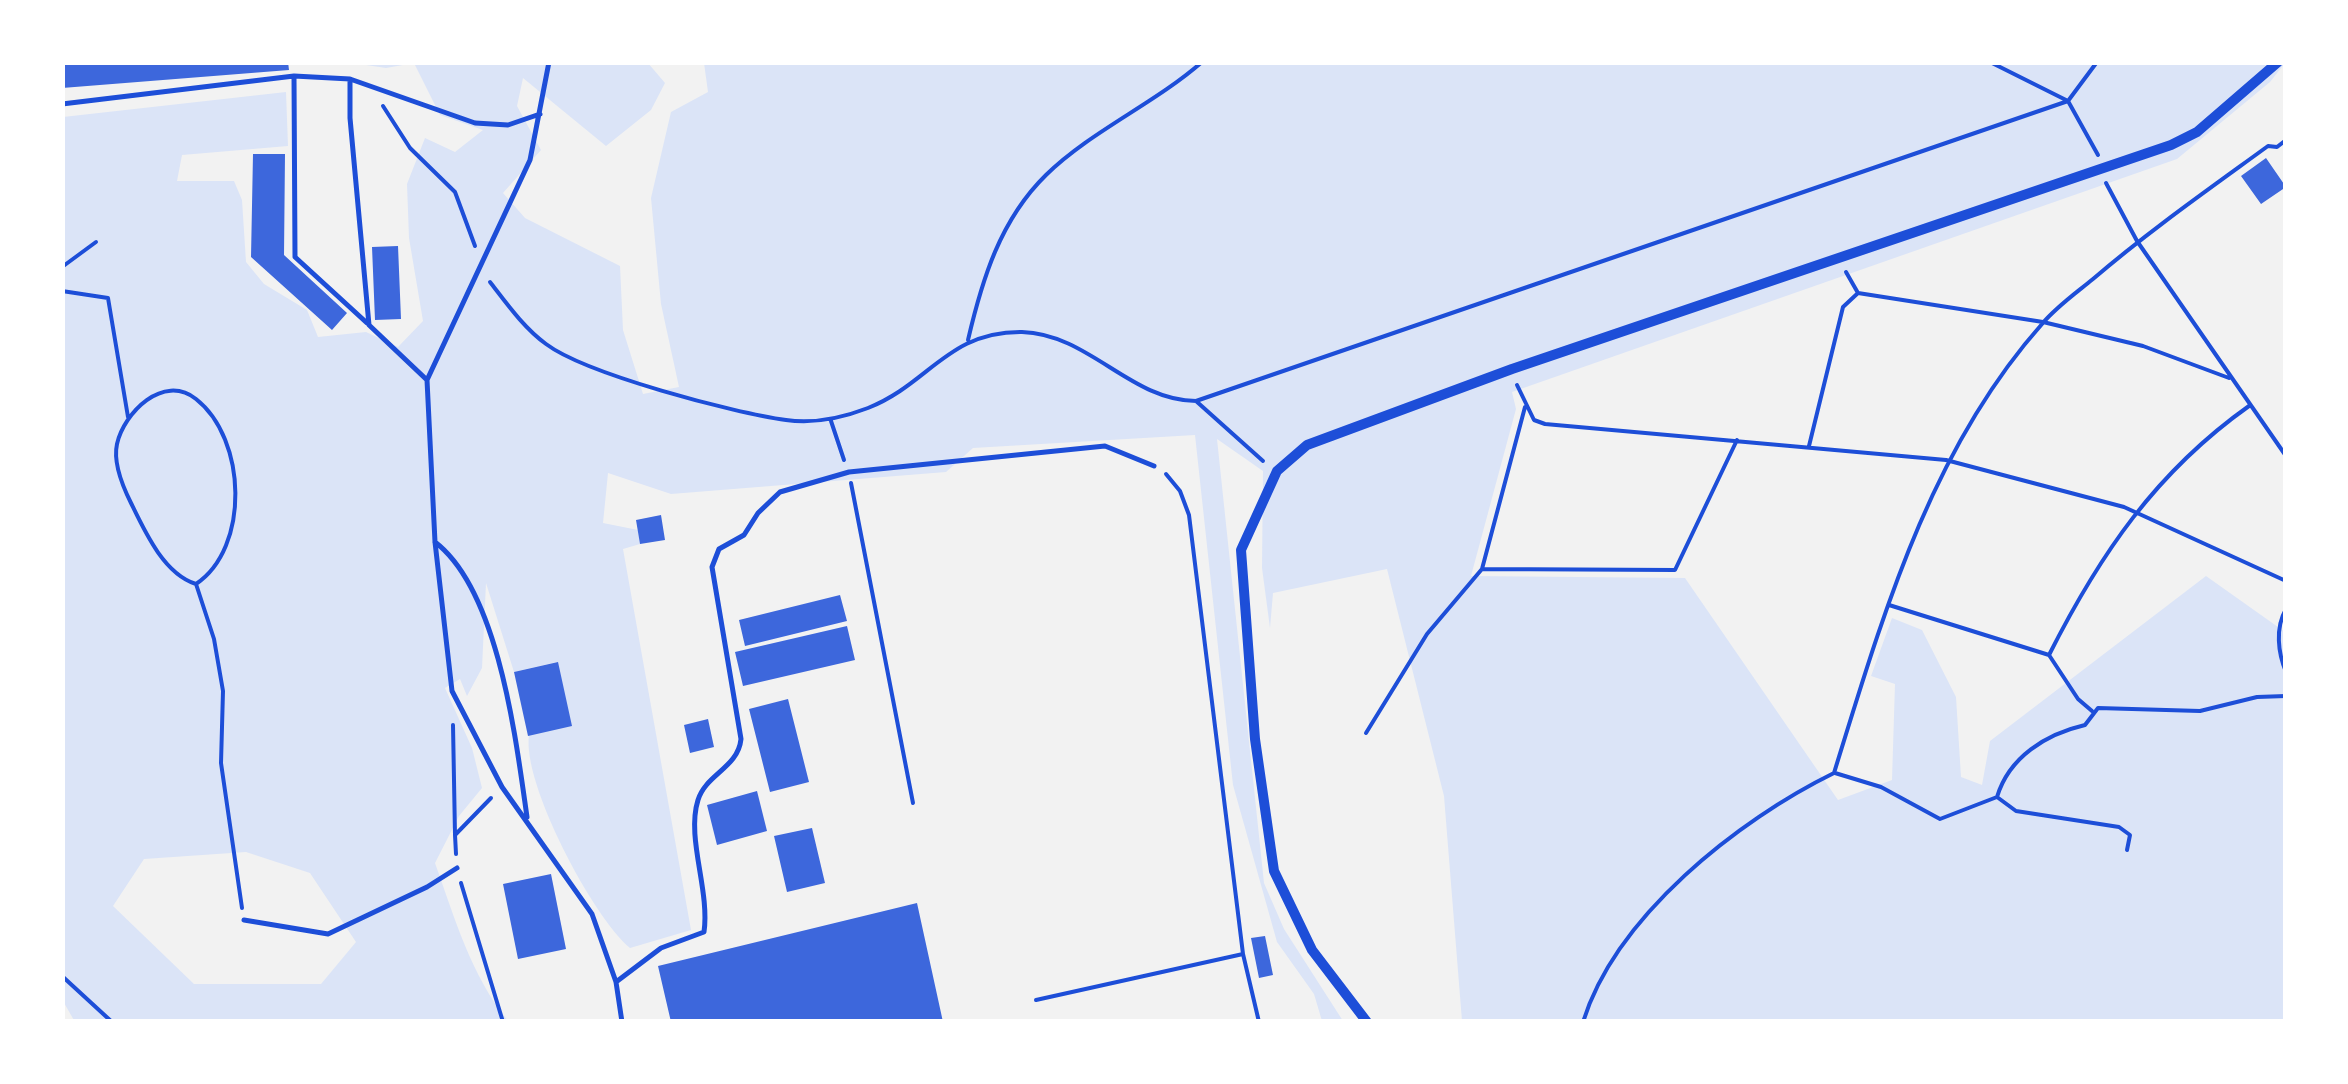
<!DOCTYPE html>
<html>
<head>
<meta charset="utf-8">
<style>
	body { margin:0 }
	#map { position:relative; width:2348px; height:1084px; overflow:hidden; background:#f2f2f2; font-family:"Source Sans 3",sans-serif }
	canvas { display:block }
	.frame { position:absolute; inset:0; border:65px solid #fff; pointer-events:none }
</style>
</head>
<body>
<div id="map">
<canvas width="2348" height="1084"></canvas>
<div class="frame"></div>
</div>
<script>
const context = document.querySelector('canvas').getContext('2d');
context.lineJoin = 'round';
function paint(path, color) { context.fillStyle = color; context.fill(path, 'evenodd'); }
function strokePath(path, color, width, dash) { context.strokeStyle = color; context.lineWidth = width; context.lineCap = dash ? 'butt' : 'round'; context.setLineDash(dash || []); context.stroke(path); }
paint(new Path2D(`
	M353,63H648L665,83L651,110L606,146L523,78L517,106L541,150L503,193L525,218L620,266L623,330L643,394L679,387L661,304L651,198L671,112L708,92L704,63H2285L2270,82L2177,159L1512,392L1516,409L1471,576L1685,578L1838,800L1892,780L1895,684L1871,676L1892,618L1922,630L1956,697L1961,777L1982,785L1990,741L2206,576L2285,632V1021H1462L1444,796L1387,569L1273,593L1270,628L1262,568L1263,471L1217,439L1264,883L1284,929L1343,1021H1322L1314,994L1277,942L1233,785L1195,435L973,448L946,472L671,494L608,473L603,523L638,530L640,544L623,549L691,930L630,948C593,917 522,784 529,735C532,711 548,684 557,662L514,672L486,583L482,668L467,696L460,679L445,688L472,748L482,788L459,816L435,863C455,919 471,975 508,1021L75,1022L63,1001V117L286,92L288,146L182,155L177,181H234L242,200L246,262L264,284L307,310L318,337L366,332L398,347L423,321L409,238L407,184L425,138L455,152L483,130L440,115L414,63L386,68ZM246,852L310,873L356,942L321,984H194L113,906L144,859Z`), '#dbe4f7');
paint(new Path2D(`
	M62,62H288L289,70L62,88Z
	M253,154H285L284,255L347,313L332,330L251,257Z
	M2266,158L2286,187L2261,204L2241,176Z
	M398,246L401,319L375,320L372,247Z
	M661,515L665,540L640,544L636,520Z
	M840,595L847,621L745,646L739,620Z
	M847,626L855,660L743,686L735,652Z
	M558,662L572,726L528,736L514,672Z
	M788,699L809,782L770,792L749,709Z
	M708,719L714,747L690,753L684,725Z
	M757,791L767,831L717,845L707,805Z
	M812,828L825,883L787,892L774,836Z
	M551,874L566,949L518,959L503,884Z
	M917,903L943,1022H671L658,966Z
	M1265,936L1273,975L1259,978L1251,938Z`), '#3d67dc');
strokePath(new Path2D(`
	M1990,62L2068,101L2097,62
	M383,106L410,148L455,192L475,246
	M2106,183L2137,241L2286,456
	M62,267L96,242
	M1846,272L1858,293
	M490,282C507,304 524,328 546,344C586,374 734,413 786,420C814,424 842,418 868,408C929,384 948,331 1022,332C1089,334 1131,401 1196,401L2068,101L2098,155
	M62,291L108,298L128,417
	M968,340C982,280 1000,220 1046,175C1091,131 1154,104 1202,62
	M1517,385L1534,420L1545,424L1946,460L2124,507L2286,581
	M1196,401L1263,461
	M1525,407L1482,569L1675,570L1737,440
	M831,421L844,460
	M1809,446L1843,307L1858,293L2043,322L2143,346L2229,378
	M1166,474L1180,491L1189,515L1243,954L1259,1022
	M851,483L913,803
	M196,584C250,548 247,439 196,399C163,373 124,413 117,444C113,462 123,487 131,503C145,532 164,574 196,584L214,639L223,691L221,763L242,908
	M1889,605L2049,655L2078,699L2092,711
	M2286,609C2275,628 2278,653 2286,672
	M2049,655C2100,554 2156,472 2249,406
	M453,725L455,835
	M1366,733L1427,634L1482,569
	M1835,773L1881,787L1940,819L1997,797C2009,757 2046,734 2085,725L2098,708L2200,711L2257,697L2286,696
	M1997,797L2016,811L2119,827L2130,835L2127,850
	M456,854L455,835L491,798
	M461,883L503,1022
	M62,976L112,1022
	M1036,1000L1243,954
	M1583,1022C1616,916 1738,820 1834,773C1883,615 1930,450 2042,324C2056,307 2076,293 2093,279C2149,231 2209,189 2268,146L2277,147L2286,140`), '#1d4ed8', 4);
strokePath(new Path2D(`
	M549,62L530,160L427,380L435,542L452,691L502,787L592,914L616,982L622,1022
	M294,76L295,257L367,323
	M350,79V118L369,325L427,380
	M62,104L294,76L350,79L475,123L508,125L540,114
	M435,542C499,591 516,741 527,817
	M244,920L328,934L427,887L457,868
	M616,982L661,948L704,932C710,890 686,838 698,800C706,774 738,768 741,739L712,567L719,549L744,535L758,513L780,492L849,472L1105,446L1154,466`), '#1d4ed8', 5);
strokePath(new Path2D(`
	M1367,1022L1312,950L1274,871L1255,739L1241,550L1277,471L1307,445L1512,369L2171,145L2197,132L2278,62`), '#1d4ed8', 10);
</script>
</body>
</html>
